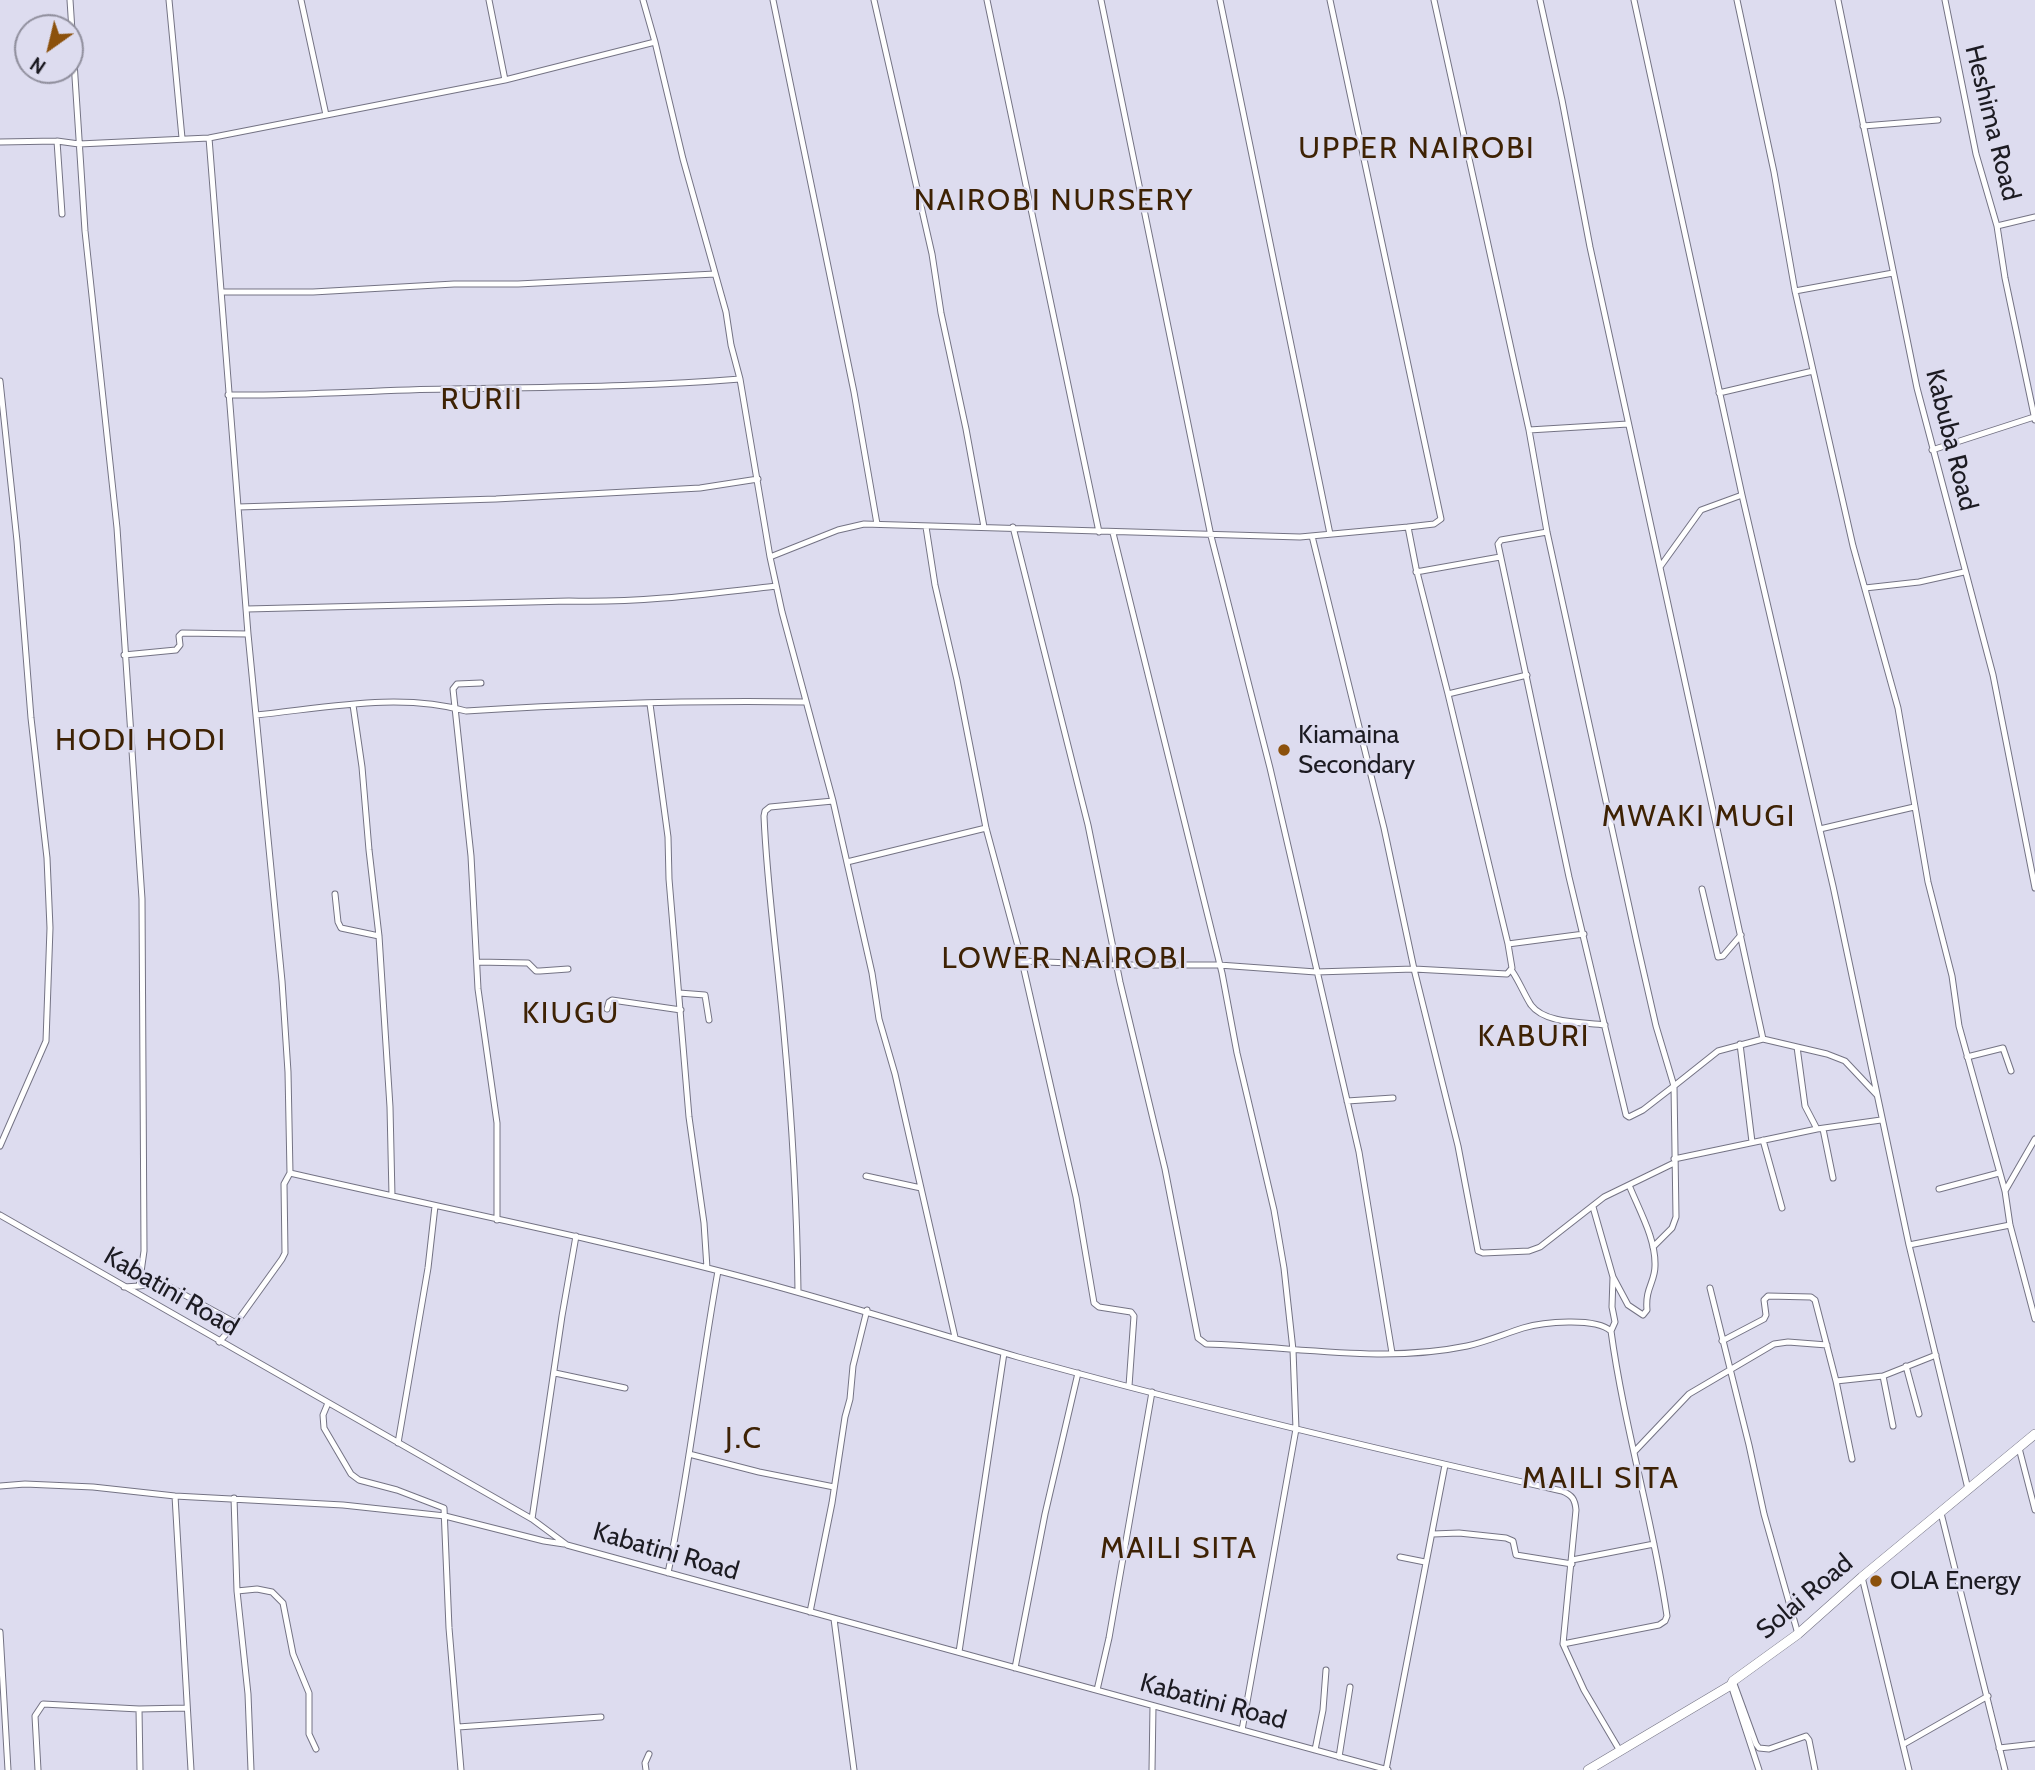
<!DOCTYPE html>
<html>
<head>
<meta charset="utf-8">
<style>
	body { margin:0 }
	#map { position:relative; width:2035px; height:1770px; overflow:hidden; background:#dddcef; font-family:Cabin,sans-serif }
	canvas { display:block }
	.north { position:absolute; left:14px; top:14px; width:70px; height:70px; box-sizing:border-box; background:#dddcef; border:2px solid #908f9d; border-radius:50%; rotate:214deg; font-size:19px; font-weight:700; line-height:28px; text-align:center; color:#1c1b22 }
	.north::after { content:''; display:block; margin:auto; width:24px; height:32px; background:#8c510c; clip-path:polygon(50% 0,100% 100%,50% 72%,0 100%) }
</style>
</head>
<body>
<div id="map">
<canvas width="2035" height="1770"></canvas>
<div class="north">N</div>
</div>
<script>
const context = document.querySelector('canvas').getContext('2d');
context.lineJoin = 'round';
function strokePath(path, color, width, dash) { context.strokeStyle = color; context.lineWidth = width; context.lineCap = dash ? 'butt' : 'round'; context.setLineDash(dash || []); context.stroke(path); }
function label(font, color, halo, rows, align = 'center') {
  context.font = font + ' Cabin,sans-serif'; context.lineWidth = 5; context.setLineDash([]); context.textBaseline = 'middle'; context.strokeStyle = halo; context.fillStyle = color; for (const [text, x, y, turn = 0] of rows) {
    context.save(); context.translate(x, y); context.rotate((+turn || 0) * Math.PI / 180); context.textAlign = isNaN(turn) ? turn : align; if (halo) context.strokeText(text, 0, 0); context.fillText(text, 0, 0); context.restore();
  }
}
const minor = new Path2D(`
	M70,0L85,231L117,528L142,899L144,1251L139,1286L124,1287
	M169,0L182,138
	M301,0L326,115
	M489,0L505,80
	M773,0L854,392L877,524
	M874,0L932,254L941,313L966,429L984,527
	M987,0L1099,532
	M1101,0L1211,536L1270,768L1359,1152L1392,1353
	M1220,0L1330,534
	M1434,0L1529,430L1547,532L1637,943L1656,1026L1674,1086L1643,1110L1629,1117L1626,1115L1569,877L1498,544L1501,540L1547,532
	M1540,0L1562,100L1590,247L1763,1039
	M1634,0L1742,495L1833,886L1909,1245L1968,1489
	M1737,0L1774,172L1795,291L1853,546L1898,708L1928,882L1952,976L1959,1026L2005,1191L2010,1225L2035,1319
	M1838,0L1917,388L1993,675L2035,888
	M1945,0L1976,154L1997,226L2005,278L2035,420
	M655,42L683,159L726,312L731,345L740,379L770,557L782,612L833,801L872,973L879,1019L895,1074L955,1337
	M1863,126L1938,120
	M209,138L248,634L282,981L288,1072L290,1173L284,1184L285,1253L282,1259L236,1323L219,1342
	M57,141L62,214
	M0,142L57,141L79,144L209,138L505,80L655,42L643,0
	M1997,226L2035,217
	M1795,291L1893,273
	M222,292H313L454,284H518L715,274
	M0,381L17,541L31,718L47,858L50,928L46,1041L0,1146
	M1719,393L1813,371
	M228,395C301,396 374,390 447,389C545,387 643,387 740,379
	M1529,430L1628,424
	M1932,450L2034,417
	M238,507L496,499L700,488L758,479
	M926,527L935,585L957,680L986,828L1022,961L1076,1197L1094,1303L1099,1307L1131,1312L1134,1316L1129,1386
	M1013,527L1088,825L1120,982L1165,1169L1198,1338L1206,1344C1293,1346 1381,1364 1467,1346C1486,1342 1504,1334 1523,1328C1543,1322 1595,1317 1611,1331C1624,1427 1653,1520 1667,1616L1665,1621L1659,1625L1563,1644
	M1408,527L1416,568L1448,694L1508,944
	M1113,533L1222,973L1237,1053L1274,1210L1284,1268L1293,1350L1296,1429L1242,1730
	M1312,536L1384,828L1414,969L1458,1146L1478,1251L1483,1253L1529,1251L1540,1247L1604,1197L1674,1163
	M770,557L838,530L864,524L1300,537L1408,527L1434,524L1441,519L1330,0
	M1660,567L1701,510L1742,495
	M1416,572L1500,557
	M1865,588L1919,582L1964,572
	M247,609L569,601C639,603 707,594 776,586
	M124,655L176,650L180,645L179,636L182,633L248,634
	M481,683L457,684L453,689L471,856L478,989L497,1123V1220
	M1448,694L1527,675
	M650,704L668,837L669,879L689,1117L704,1223L707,1268
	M353,705L362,767L369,850L379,936L390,1107L392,1196
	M256,715C325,708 399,692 466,711C578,704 692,700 805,702
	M1820,829L1914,807
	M847,862L986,828
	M1702,889L1718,957L1723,956L1741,935
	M335,894L338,922L341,928L379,936
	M1022,961L1118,965H1219L1316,972L1414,969L1507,974L1512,968L1508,944L1584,934
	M477,962L528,963L536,971H540L568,969
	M1512,971C1519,981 1524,994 1531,1005C1545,1024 1583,1022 1605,1025
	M679,993L705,995L709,1020
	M607,1009L609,1002L612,1000L681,1010
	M1740,1044L1752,1142
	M1797,1047L1805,1106L1817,1129
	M1967,1057L2003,1048L2011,1071
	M1347,1101L1393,1098
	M1823,1129L1833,1178
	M1763,1140L1782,1208
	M1674,1159L1817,1129L1881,1120
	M290,1173C442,1208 595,1238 746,1278C837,1302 927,1331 1018,1357C1198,1407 1380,1450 1562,1491C1572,1495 1575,1499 1576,1510L1563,1644L1584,1690L1620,1751
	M866,1176L921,1188
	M1939,1189L1999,1173
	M2005,1191L2035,1139
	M1593,1207L1613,1277L1612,1307L1615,1322L1611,1331
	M0,1215L532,1519L567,1545L1388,1770
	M1909,1245L2010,1225
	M1653,1247L1672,1228L1676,1217L1674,1086L1718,1051L1763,1039L1827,1054L1845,1061L1877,1095
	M1613,1277L1628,1305L1643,1315L1647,1310C1645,1288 1655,1282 1655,1266C1656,1239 1639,1210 1629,1185
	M139,1286L160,1283L170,1287L236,1323
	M1710,1288L1749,1445L1764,1514L1798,1634
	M798,1291C797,1206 792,1120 784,1034C778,961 767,889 764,816L765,811L770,807L833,801
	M1722,1341L1764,1319L1766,1315L1764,1300L1768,1296L1811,1297L1815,1300L1836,1381L1852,1459
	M1906,1366L1919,1414
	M555,1373L625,1388
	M1883,1376L1893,1426
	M1836,1381L1883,1376L1936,1355
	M328,1403L323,1415L324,1428L351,1474L359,1480L397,1490L444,1508L449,1628L461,1770
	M398,1443L428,1268L435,1206
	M2019,1448L2035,1510
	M1634,1452L1689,1394L1774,1344L1788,1342L1827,1345
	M689,1454L759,1472L834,1487
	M0,1486L25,1484L93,1487L175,1496L343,1505L445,1516L544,1541L564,1544
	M175,1496L191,1770
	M234,1498L237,1591L248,1694L251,1770
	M1941,1513L2005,1770
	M532,1519L562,1316L576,1236
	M1433,1534L1459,1533L1506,1538L1513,1541L1516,1555L1572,1564
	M1400,1557L1425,1562
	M1572,1560L1654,1544
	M668,1573C689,1473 700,1371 718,1271
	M1862,1577L1909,1770
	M237,1591L257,1589L272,1592L283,1603L293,1654L309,1693V1734L316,1749
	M810,1612L832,1503L845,1417L850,1399L853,1366L867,1310
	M834,1619L854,1770
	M0,1632L8,1770
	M959,1652L1004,1353
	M1015,1668L1045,1514L1078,1373
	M1733,1681L1756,1744L1759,1748L1769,1749L1806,1736L1809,1740L1815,1770
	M1731,1685L1759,1770
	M1097,1690L1109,1638L1152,1392
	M139,1709L140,1770
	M458,1727L601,1717
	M1904,1744L1988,1696
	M1999,1748L2035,1744
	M1315,1750L1323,1710L1326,1670
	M1339,1757L1350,1687
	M38,1770L35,1716L43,1704L139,1709L186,1708
	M646,1770L645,1763L649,1754
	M1152,1770L1153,1706
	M1386,1770L1445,1465`);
const trunk = new Path2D(`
	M1588,1770L1731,1685L1733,1681L1798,1634L1862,1577L2035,1434`);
strokePath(minor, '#747384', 7);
strokePath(trunk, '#747384', 10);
strokePath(minor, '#fff', 5);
strokePath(trunk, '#fff', 9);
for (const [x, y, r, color] of [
	[1284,750,7,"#8c510c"],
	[1876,1581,7,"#8c510c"]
]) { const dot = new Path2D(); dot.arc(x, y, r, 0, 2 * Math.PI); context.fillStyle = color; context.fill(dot); strokePath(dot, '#dddcef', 2.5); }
label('26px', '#1c1b22', '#dddcef', [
	["Heshima Road",1992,123,76],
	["Kabuba Road",1951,440,76],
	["Kabatini Road",171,1292,30],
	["Kabatini Road",666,1552,16],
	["Solai Road",1805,1597,-40],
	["Kabatini Road",1213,1702,15]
]);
label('26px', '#1c1b22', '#dddcef', [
	["Kiamaina",1298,735],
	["Secondary",1298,765],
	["OLA Energy",1890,1581]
], 'left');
context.letterSpacing = '2px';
label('30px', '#3e2204', '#dddcef', [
	["UPPER NAIROBI",1417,149],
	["NAIROBI NURSERY",1054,201],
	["RURII",482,400],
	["HODI HODI",141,741],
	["MWAKI MUGI",1699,817],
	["LOWER NAIROBI",1065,959],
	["KIUGU",571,1014],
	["KABURI",1534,1037],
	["J.C",744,1439],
	["MAILI SITA",1601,1479],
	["MAILI SITA",1179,1549]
]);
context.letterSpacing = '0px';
</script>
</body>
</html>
